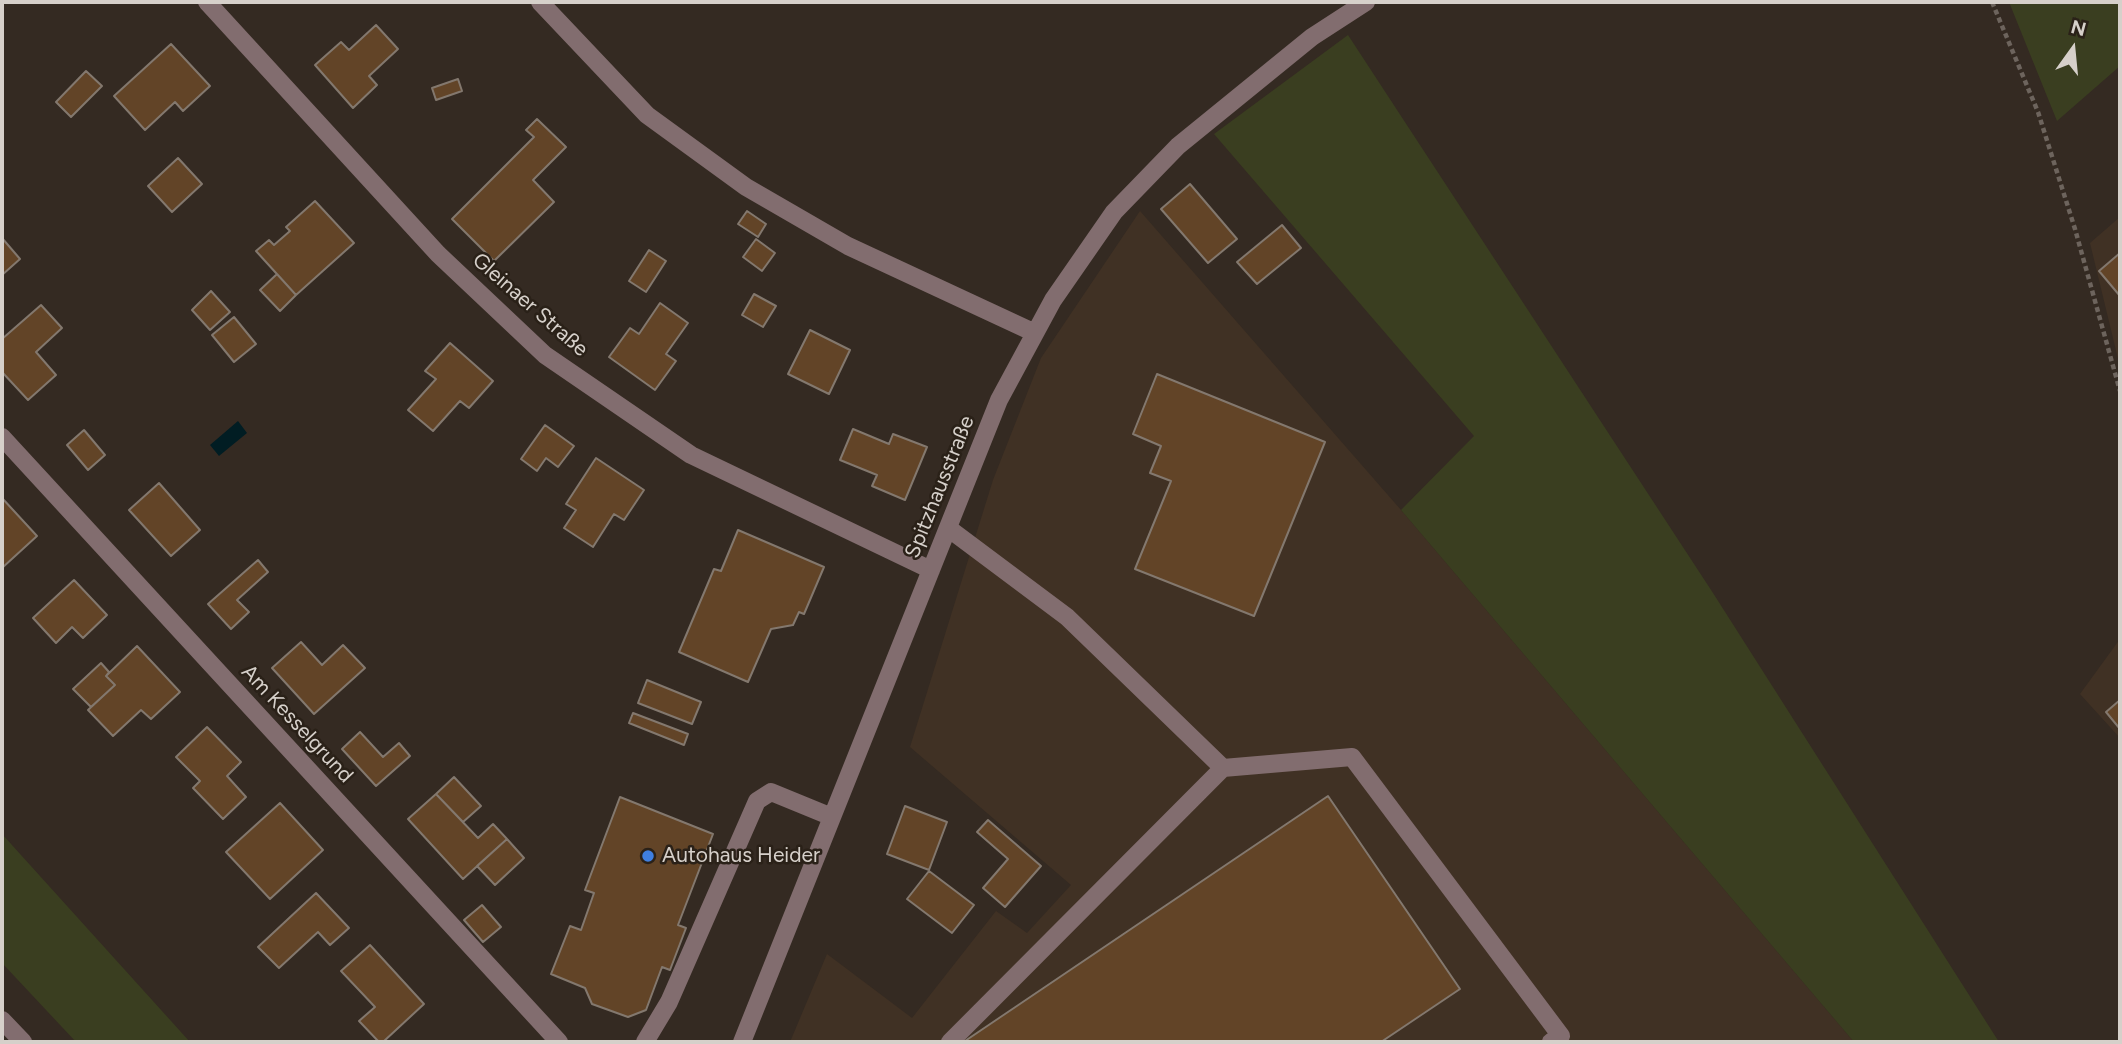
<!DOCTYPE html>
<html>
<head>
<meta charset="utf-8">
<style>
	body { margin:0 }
	#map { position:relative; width:2122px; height:1044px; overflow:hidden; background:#342a22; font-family:Figtree,sans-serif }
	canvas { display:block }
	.frame { position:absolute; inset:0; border:4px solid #d6d0ca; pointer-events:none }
	.north { position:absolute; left:2038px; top:14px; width:70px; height:70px; -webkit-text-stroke:5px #2a2118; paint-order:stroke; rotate:15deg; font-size:19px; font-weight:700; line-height:28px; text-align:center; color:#d6d0ca }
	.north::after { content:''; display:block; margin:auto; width:24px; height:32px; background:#d6d0ca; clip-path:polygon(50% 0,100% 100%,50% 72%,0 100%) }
</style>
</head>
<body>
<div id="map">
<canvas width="2122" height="1044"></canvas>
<div class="frame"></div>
<div class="north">N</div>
</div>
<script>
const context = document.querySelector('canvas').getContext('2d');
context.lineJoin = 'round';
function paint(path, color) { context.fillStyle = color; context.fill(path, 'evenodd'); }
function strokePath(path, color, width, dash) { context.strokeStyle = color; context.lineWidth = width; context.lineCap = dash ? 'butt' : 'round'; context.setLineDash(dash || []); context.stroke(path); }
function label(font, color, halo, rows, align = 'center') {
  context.font = font + ' Figtree,sans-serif'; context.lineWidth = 5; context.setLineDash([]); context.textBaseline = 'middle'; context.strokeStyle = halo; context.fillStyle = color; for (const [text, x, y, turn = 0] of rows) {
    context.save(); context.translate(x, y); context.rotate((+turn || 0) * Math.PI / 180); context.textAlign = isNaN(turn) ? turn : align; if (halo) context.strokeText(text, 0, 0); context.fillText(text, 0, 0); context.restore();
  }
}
paint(new Path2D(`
	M1140,211L1401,510L1854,1042H790L827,954L912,1018L996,911L1027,933L1071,885L910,747L993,480L1041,358Z
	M2120,217V367L2090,243Z
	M2120,639V738L2080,694Z`), '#403124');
paint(new Path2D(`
	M2009,2H2120V66L2057,121Z
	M1348,35L1713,593L1999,1042H1854L1401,510L1474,436L1214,134Z
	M2,834L190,1042H76L2,963Z`), '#3a3e20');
paint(new Path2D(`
	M238,421L247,433L219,456L210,445Z`), '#011d23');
const building = new Path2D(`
	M376,25L398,49L369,76L377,85L353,108L315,65L341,42L349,50Z
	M171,44L210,86L183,111L175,102L145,130L114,96Z
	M86,71L102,86L71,117L56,102Z
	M458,79L462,91L436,100L432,88Z
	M537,119L566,147L533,180L554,202L494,261L452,219L534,137L526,130Z
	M178,158L202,184L172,212L148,186Z
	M1190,184L1237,239L1208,263L1161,209Z
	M315,201L354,243L296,295L256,251L269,240L274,245L290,231L286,227Z
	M747,211L766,224L758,237L738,224Z
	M1282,225L1301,248L1257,284L1237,262Z
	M2,238L20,259L2,275Z
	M756,239L775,253L762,271L743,257Z
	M649,250L666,261L646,292L629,281Z
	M2120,253V296L2099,271Z
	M277,274L296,295L280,311L260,290Z
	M211,291L230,312L210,330L192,310Z
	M754,294L776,306L763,327L742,315Z
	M660,303L688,323L666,354L676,361L655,390L609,357L630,328L639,334Z
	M41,305L62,328L36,352L56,375L28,400L2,372V339Z
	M234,317L256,344L234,362L212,335Z
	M810,330L850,350L829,394L788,374Z
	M450,343L493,381L469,408L460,401L433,431L408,410L436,379L425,371Z
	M1157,374L1325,442L1254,616L1135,569L1171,481L1150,473L1161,446L1133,434Z
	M545,425L574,446L558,467L546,458L537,471L521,459Z
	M853,429L889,444L893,434L927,447L905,500L872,486L877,475L840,460Z
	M84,430L105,455L88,470L67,445Z
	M596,458L644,490L624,520L614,514L593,547L564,528L576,510L566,504Z
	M159,483L200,530L171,556L129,510Z
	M2,498L37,536L2,568Z
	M738,530L824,567L804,614L799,612L793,625L771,629L748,682L679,652L714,569L721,571Z
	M258,560L268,572L237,600L249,612L231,629L208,604Z
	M74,580L107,615L83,638L72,627L56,643L33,618Z
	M301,642L322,665L343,645L365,668L314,714L272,668Z
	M137,646L180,692L151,719L141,710L113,736L88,710L115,685L106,676Z
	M101,663L109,672L106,676L115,685L91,707L73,689Z
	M647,680L701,702L692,724L638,703Z
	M2120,700V729L2106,712Z
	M633,713L688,734L684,745L629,723Z
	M207,727L241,762L227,776L246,797L223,819L193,788L200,781L176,757Z
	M360,732L383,757L399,743L410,756L376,786L342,749Z
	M454,777L481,806L463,822L436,794Z
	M436,794L478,838L493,824L507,839L463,879L408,819Z
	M1328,796L1460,989L1381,1042L965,1041Z
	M620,797L713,834L678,925L686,928L670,970L662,967L646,1010L628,1017L592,1004L585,988L551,974L570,926L581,930L594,893L585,890Z
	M280,803L323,850L270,899L226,852Z
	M905,806L947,822L929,870L887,854Z
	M988,820L1041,866L1005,907L983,888L1008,859L977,832Z
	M507,839L524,858L495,885L477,866Z
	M929,871L974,905L952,933L907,899Z
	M316,893L349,928L330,945L318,932L279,968L258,947Z
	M482,905L501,927L483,942L464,920Z
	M370,945L424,1004L383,1042H379L359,1021L375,1007L341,971Z`);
paint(building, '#624427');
strokePath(building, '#83786e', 2);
strokePath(new Path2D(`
	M1992,2L2038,112L2075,229L2120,391`), '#6d645d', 4.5, [5, 3.5]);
strokePath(new Path2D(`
	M207,2L438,254L545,355L691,455L931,570
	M540,2L647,115L746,187L848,246L1035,333
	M2,437L559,1042
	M948,528L1067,617L1223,768L1352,757L1561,1036L1551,1042
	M2,1020L23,1042
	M645,1042L669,1002L757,801L771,792L832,817
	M742,1042L999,400L1053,300L1114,212L1178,146L1312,37L1366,2
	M950,1042L1223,768`), '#826d6f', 18);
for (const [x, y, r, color] of [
	[648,856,7,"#3f7fe0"]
]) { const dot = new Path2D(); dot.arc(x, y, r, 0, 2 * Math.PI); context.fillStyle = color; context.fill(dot); strokePath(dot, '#2a2118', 2.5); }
label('21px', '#d6d0ca', '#2a2118', [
	["Gleinaer Straße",530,305,41],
	["Spitzhausstraße",940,487,-68],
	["Am Kesselgrund",297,724,47]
]);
label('21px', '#d6d0ca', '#2a2118', [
	["Autohaus Heider",662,856]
], 'left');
</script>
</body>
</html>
